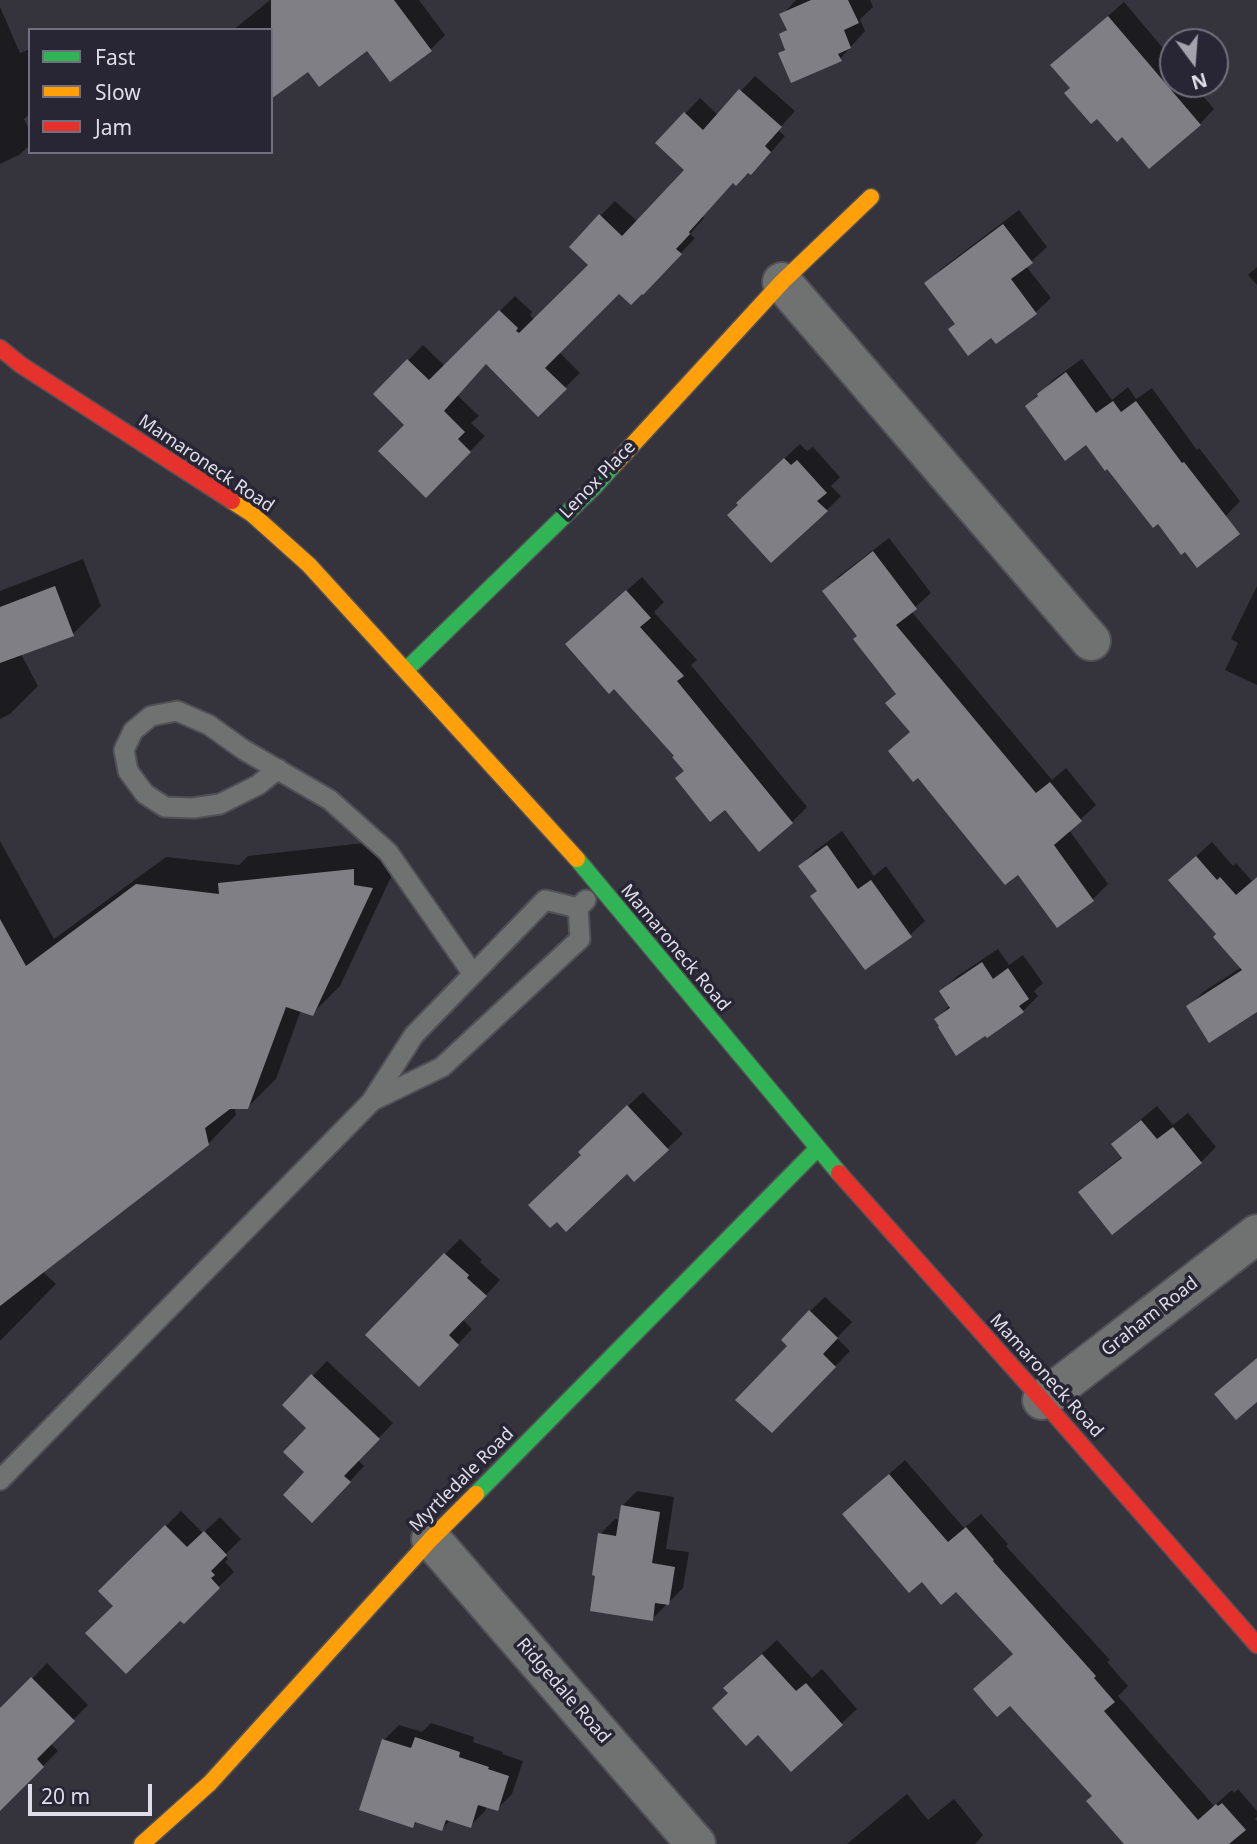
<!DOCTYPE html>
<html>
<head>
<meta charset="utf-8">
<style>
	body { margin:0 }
	#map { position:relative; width:1257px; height:1844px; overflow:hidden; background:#35343c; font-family:"Noto Sans",sans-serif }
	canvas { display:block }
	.legend { position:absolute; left:28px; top:28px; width:245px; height:126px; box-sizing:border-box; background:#282635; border:2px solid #71707d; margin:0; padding:9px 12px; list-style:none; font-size:21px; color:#dfdee8 }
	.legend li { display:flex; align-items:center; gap:14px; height:35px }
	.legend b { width:35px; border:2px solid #71707d }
	.north { position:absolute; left:1159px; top:28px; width:70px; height:70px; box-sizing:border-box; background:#282635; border:2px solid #71707d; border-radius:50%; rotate:164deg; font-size:19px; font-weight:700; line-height:28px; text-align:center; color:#dfdee8 }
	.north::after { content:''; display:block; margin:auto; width:24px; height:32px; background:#a4a2ac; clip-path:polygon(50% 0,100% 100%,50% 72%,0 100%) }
	.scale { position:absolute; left:28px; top:1784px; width:124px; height:32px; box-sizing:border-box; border:4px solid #dfdee8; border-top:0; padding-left:9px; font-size:21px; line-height:24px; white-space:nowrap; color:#dfdee8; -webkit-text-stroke:5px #282635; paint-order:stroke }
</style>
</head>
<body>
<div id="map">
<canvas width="1257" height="1844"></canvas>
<ul class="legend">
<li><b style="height:9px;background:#30b455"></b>Fast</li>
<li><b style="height:9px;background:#ff9f0a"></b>Slow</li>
<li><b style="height:9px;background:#e5322d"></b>Jam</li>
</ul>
<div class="north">N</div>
<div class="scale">20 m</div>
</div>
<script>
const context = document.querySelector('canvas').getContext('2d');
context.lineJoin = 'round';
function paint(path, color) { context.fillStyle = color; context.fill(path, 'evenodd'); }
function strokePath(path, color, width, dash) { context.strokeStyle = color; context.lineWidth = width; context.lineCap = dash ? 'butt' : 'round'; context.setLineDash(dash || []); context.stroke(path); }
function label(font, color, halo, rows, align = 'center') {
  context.font = font + ' "Noto Sans",sans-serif'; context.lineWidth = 7; context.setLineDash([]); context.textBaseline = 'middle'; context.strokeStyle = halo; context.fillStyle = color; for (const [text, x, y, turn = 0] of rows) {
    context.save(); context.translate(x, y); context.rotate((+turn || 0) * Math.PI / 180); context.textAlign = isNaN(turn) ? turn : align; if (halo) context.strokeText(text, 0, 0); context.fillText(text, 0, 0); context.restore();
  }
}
paint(new Path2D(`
	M270,0H419L445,35L431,49H368L271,30H233Z
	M796,0H870L873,7L860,19L865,31L840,59L780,54L786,47L781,35L788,28L782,15Z
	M1124,2L1173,60V84H1193L1214,109L1200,124L1122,135L1071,88L1052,65Z
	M0,7L20,53L30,49V114L24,119L30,131V145L19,155L0,164Z
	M755,76L795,111L778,130L785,136L766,158L734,182L702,216L704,218L690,234L695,238L658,278L619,291L559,352L580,373L538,414L487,363L457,395L479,416L471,423L485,436L426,496L407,425L375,394L423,345L445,366L515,296L532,312L530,315L535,320L590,265L600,216L615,201L638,222L687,170L658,143L700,98L718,115Z
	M1019,210L1047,247L1026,266L1051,298L1036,312L992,336L950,329L956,323L927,283L941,269Z
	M1257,267V285L1248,275Z
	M1082,359L1112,400L1128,387L1136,399L1152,388L1197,450L1199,448L1240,501L1226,516L1158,521L1086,443L1027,406L1054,379Z
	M800,444L807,451L813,447L840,477L831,486L841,496L827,510L753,488Z
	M889,538L931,593L911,611L1052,780L1066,768L1096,805L1069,830L1108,884L1093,899L1057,925L1019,872L890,751L911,731L898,693L859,636L824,591L839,576Z
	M83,559L101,606L73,634L21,654L38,686L10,714L0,719V591Z
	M642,577L664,602L654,612L697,660L691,665L807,807L792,822L725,808L685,770L582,629Z
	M1257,586V685L1225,670L1238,643L1231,639Z
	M842,831L874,876L886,866L925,921L910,935L800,866L815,851Z
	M0,841L54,939L166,857L239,865L248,856L382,841L399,860L340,986L312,1014L301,1010L276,1079L248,1107H234L236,1115L208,1144L42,1271L56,1284L0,1341Z
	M1212,842L1233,866L1236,863L1252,881L1257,877V1010L1188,1007L1203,992L1242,967L1219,934L1186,865Z
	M998,949L1009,965L1023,955L1043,983L1034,991L1038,996L1023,1011L937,1019L950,1005L941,992L956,977Z
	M643,1092L683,1134L634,1179L627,1172L557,1219L583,1155L595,1137Z
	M1157,1106L1173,1125L1188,1113L1216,1147L1201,1162L1080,1192L1095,1178L1123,1156L1113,1144L1128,1130Z
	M460,1239L482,1260L480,1262L500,1280L463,1320L472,1329L434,1370L445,1254Z
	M825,1297L852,1322L837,1338L850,1351L787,1416L789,1346L810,1311Z
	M327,1361L393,1423L358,1460L364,1466L327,1506L307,1472L309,1428L285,1405Z
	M905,1460L964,1528L981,1514L1008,1544L1006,1546L1110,1660L1107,1662L1128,1686L1118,1696L1214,1806L1232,1790L1234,1793L1238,1789L1257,1811V1817L1255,1819L1257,1821V1844H1126L1094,1796L990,1675L1014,1653L956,1590L922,1579L844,1514Z
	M637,1491L674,1497L666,1549L689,1552L683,1588L652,1619L600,1534L615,1519L620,1520L622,1506Z
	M181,1511L203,1533L220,1517L241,1539L225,1555L228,1559L225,1562L234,1572L183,1622L180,1619L115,1606L100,1591Z
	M777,1640L812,1678L822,1669L857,1709L791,1770L730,1693L740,1673Z
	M47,1663L88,1705L50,1743L58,1751L4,1805L0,1801V1712Z
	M431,1723L474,1737L473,1742L503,1752L502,1754L523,1761L512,1794L497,1809L487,1806L485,1811L470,1826L451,1819L442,1829L418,1821L413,1826L384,1740L399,1725L422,1732Z
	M907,1794L928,1820L954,1799L983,1835L975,1844H847Z`), '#0007');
paint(new Path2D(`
	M271,0H394L432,51L390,82L367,51L319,87L308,72L271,99Z
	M811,0H848L859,23L844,30L851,48L838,54L842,61L791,83L778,53L785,50L779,34L787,30L779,14Z
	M1108,16L1201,125L1149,169L1122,137L1117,142L1097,119L1091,124L1064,93L1070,88L1050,65Z
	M739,89L782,127L765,146L771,152L751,175L748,173L736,186L733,183L689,232L690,234L676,249L682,254L643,295L642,294L631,305L619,294L545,368L567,389L538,417L486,364L444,411L465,432L458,439L471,452L426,498L378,451L404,425L373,394L407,359L429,380L499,310L518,328L516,331L519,333L588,265L569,247L599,214L622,236L684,170L655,143L684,112L703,130Z
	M1003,224L1033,263L1011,279L1037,314L996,344L991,338L968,356L948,329L955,324L924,283Z
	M1066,372L1096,413L1113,401L1121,412L1136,401L1182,463L1184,462L1240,534L1197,568L1185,552L1181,555L1158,524L1153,528L1107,469L1105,471L1086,445L1065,461L1025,406L1038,396L1037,394Z
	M784,458L791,465L797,460L827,493L817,501L828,511L771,563L727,515L738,505L736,503Z
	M873,551L917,609L896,625L1036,793L1050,782L1082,821L1054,845L1094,901L1057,928L1018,875L1005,885L918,778L913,782L888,751L910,732L885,703L896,694L853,639L857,636L822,591Z
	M55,586L74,636L0,663V607Z
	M626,590L651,618L640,627L684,676L677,681L793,823L759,852L725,810L710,822L675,778L684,771L672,757L674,756L614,689L609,694L565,644Z
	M827,845L858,889L871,880L912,937L865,970L810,896L817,891L798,866Z
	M1196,856L1217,880L1220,877L1236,895L1257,877V1012L1209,1043L1186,1006L1242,970L1213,937L1216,934L1168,880Z
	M354,869V885L373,888L313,1016L286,1007L248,1109H230L205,1128L209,1145L0,1306V919L26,966L136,884L219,894L218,883Z
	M982,962L993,979L1008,968L1029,999L1019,1006L1024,1012L987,1038L985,1036L956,1056L938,1027L939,1026L934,1019L950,1008L939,991Z
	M627,1105L669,1150L634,1182L627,1174L566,1232L557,1222L550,1228L528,1205L581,1155L578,1152Z
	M1141,1120L1157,1139L1173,1127L1202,1163L1112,1235L1078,1192L1122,1158L1111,1144Z
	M444,1253L469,1275L467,1278L487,1296L449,1335L459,1345L419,1387L365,1335Z
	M809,1310L838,1338L823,1354L836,1367L772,1433L735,1400L787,1346L781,1340Z
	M1257,1358V1402L1236,1420L1214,1394Z
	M311,1374L380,1439L344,1476L351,1482L312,1523L283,1495L304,1472L283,1452L306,1428L282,1405Z
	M889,1474L948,1542L966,1527L994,1560L993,1561L1096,1676L1094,1678L1115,1702L1104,1711L1198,1820L1216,1804L1218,1806L1222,1803L1246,1830L1229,1844H1124L1086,1801L1092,1796L1010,1706L997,1717L973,1689L1013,1654L956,1592L941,1605L922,1582L909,1593L842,1514Z
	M621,1505L660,1512L652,1563L675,1567L669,1605L655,1603L653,1621L590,1611L595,1576L592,1575L598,1533L616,1536Z
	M165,1525L187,1547L204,1531L227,1555L211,1571L215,1575L211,1578L220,1588L184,1624L180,1621L126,1674L85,1633L113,1606L98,1591Z
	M762,1654L796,1691L806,1683L843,1725L791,1772L758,1735L746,1746L712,1708L728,1693L723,1688Z
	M31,1677L75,1721L37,1759L44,1767L0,1811V1708Z
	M415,1737L460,1752L459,1757L489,1767L488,1769L509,1776L498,1811L478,1805L471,1828L446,1820L442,1831L415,1822L413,1828L359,1810L382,1739L411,1748Z`), '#807f86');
const lane = new Path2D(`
	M278,769L258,785L220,804L193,808L165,807L145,794L128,771L124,750L133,731L151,716L177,711L209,725L244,750L330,800L388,852L473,974
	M372,1101L442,1067L580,939L578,908L586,900
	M0,1480L371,1102L414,1035L545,900L578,908`);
const street = new Path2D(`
	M782,282L1091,641
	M1042,1400L1257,1234
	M431,1539L696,1844`);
const fast = new Path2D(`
	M406,670L594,487L614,465
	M577,859L839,1173
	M476,1494L817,1149`);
const slow = new Path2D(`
	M614,465L782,282L871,197
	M232,501L252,514L309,565L577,859
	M142,1844L210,1783L431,1539L476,1494`);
const jam = new Path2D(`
	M0,348L21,365L232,501
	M839,1173L1042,1400L1257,1645`);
strokePath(lane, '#515057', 23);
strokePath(street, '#515057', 42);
strokePath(fast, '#515057', 19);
strokePath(slow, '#515057', 19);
strokePath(jam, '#515057', 19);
strokePath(lane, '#707171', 19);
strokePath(street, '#707171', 38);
strokePath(fast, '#30b455', 16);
strokePath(slow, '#ff9f0a', 16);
strokePath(jam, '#e5322d', 16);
label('18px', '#dfdee8', '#282635', [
	["Mamaroneck Road",206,464,34],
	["Lenox Place",598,480,-46],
	["Mamaroneck Road",675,948,50],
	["Graham Road",1150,1317,-38],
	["Mamaroneck Road",1046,1376,48],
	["Myrtledale Road",462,1480,-45],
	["Ridgedale Road",563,1691,49]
]);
</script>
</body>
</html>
